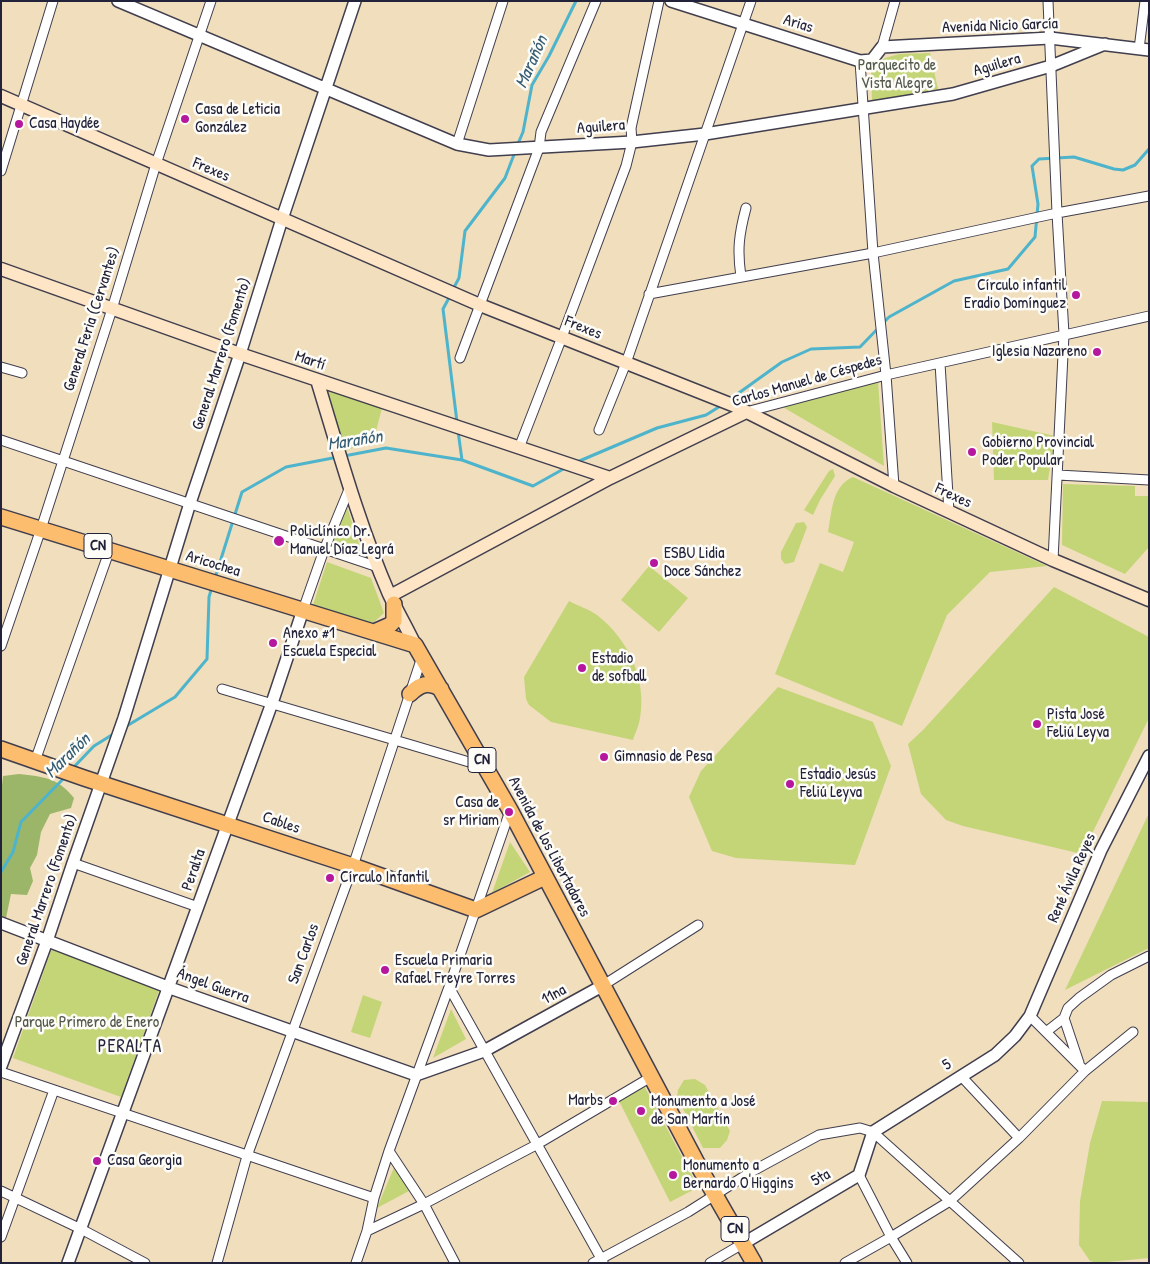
<!DOCTYPE html>
<html>
<head>
<meta charset="utf-8">
<style>
	body { margin:0 }
	#map { position:relative; width:1150px; height:1264px; overflow:hidden; background:#f0debd; font-family:"Patrick Hand",sans-serif }
	canvas { display:block }
	.frame { position:absolute; inset:0; border:2px solid #22223b; pointer-events:none }
</style>
</head>
<body>
<div id="map">
<canvas width="1150" height="1264"></canvas>
<div class="frame"></div>
</div>
<script>
const context = document.querySelector('canvas').getContext('2d');
context.lineJoin = 'round';
function paint(path, color) { context.fillStyle = color; context.fill(path, 'evenodd'); }
function strokePath(path, color, width, dash) { context.strokeStyle = color; context.lineWidth = width; context.lineCap = dash ? 'butt' : 'round'; context.setLineDash(dash || []); context.stroke(path); }
function label(font, color, halo, rows, align = 'center') {
  context.font = font + ' "Patrick Hand",sans-serif'; context.lineWidth = 5; context.setLineDash([]); context.textBaseline = 'middle'; context.strokeStyle = halo; context.fillStyle = color; for (const [text, x, y, turn = 0] of rows) {
    context.save(); context.translate(x, y); context.rotate((+turn || 0) * Math.PI / 180); context.textAlign = isNaN(turn) ? turn : align; if (halo) context.strokeText(text, 0, 0); context.fillText(text, 0, 0); context.restore();
  }
}
paint(new Path2D(`
	M930,53L938,89L872,102L871,68L885,58L899,54Z
	M878,381L884,466L781,406Z
	M326,388L383,404L374,439L346,451Z
	M992,422L1055,436L1048,480H994Z
	M833,469L835,476L820,500L813,515L804,510L829,471Z
	M853,477L1047,566L990,572L947,615L902,726L775,674L820,563L843,572L854,542L828,532C832,511 832,486 853,477Z
	M1063,484L1135,486V496H1149V547L1125,574L1062,545Z
	M347,507L363,556L331,546Z
	M804,522L807,527L794,562L785,564L781,559V552L796,523Z
	M327,562L371,578L384,613L373,623L313,605Z
	M649,566L688,598L659,632L621,600Z
	M1054,587L1149,637V718L1082,854L963,826L946,820L921,794L908,744L923,730Z
	M569,601C578,606 589,609 597,615C628,639 647,679 640,718C639,726 635,733 633,740L551,722L529,705L526,699L524,677Z
	M778,687L873,722L891,766L855,865L736,858L712,851L689,797L701,771Z
	M1149,813V948L1065,990Z
	M510,842L530,872L492,893Z
	M52,948L160,988L121,1097L13,1058Z
	M363,995L382,1002L370,1038L351,1032Z
	M451,1009L466,1039L433,1058Z
	M695,1079L705,1085L730,1131L727,1140L720,1148H703L677,1097L678,1090L684,1080Z
	M642,1082L696,1183L693,1190L670,1202L616,1095Z
	M1102,1101L1149,1102V1258L1097,1263L1090,1261L1079,1245L1080,1201L1090,1143Z
	M395,1165L409,1191L377,1208Z`), '#c4d578');
paint(new Path2D(`
	M19,774C44,777 57,777 74,798L71,808L50,814L41,832L37,855L30,868L33,881L27,895L11,894L6,918L1,916V795L3,776Z`), '#9bb668');
strokePath(new Path2D(`
	M517,146L523,132L532,85L549,56L576,1
	M452,291L459,278L465,231L505,178L515,152
	M450,296L443,309L457,422
	M729,400L782,362L811,349L860,347L889,317L954,281L1008,269L1035,237L1038,204L1032,166L1039,159L1074,157L1114,169L1123,170L1135,165L1149,149
	M458,431L462,460
	M344,456L386,448L462,460L533,486L567,467
	M577,462L657,428L706,415L722,405
	M215,578L242,492L286,467L338,457
	M125,727L175,697L207,659L209,597L212,587
	M72,769L94,746L115,733
	M1,872L13,852L21,822L65,777`), '#4eb4cc', 3);
const minor = new Path2D(`
	M1048,1L1057,213L1064,334L1053,560
	M882,47L895,1
	M1139,49L1145,1
	M860,61L873,253L886,375L894,486
	M457,144L503,1
	M1,171L53,1
	M741,277C737,250 739,234 746,208
	M649,294L873,253L1057,213L1149,196
	M460,358L539,148L541,132L596,1
	M940,363L949,512
	M1,367L22,373
	M746,412L886,375L1149,316
	M599,430L626,363L751,1
	M1,440L378,567
	M519,448L562,337L626,166L632,142L631,128L659,1
	M1058,475L1149,480
	M303,610L324,550L350,487
	M1,646L41,529L112,309L156,164L211,1
	M222,689L486,767
	M35,761L110,549
	M73,863L198,907
	M602,986L698,925
	M449,987L603,1262
	M1030,1016L1085,1071
	M1064,1018L1079,1063
	M1046,1032L1064,1018L1068,1008L1079,998L1111,975L1149,956
	M1,1072L374,1198
	M961,1076L1019,1138
	M389,1151L424,1204L455,1263
	M859,1175L891,1237L907,1263
	M1,1191L81,1229L145,1263
	M367,1231L424,1204L536,1145L651,1077
	M1,1237L54,1090
	M217,1263L247,1156L353,866L422,657
	M356,1263L367,1231L374,1198L389,1151L449,987L510,811
	M593,1263L688,1212L751,1172L819,1135L860,1128L873,1132L1019,1263
	M710,1263L744,1243
	M845,1263L891,1237L950,1201L1019,1138L1085,1071L1133,1032`);
const tertiary = new Path2D(`
	M118,1L457,144L489,150L632,142L705,134L953,94L1051,66L1105,44
	M671,1L860,61L872,60L882,47L1050,38L1149,50
	M1,923L170,988L416,1075L484,1051L602,986
	M1,1066L47,941L73,863L124,718L190,503L240,354L282,219L355,1
	M744,1243L859,1175L873,1132L995,1055L1015,1036L1030,1016L1101,850L1149,756
	M68,1263L272,703L303,610`);
const secondary = new Path2D(`
	M1,96L480,305L735,406L894,486L1053,560L1149,600
	M1,269L240,354L610,478
	M317,380C339,452 359,525 389,594C397,611 407,628 415,645
	M390,596L610,478L746,412`);
const primary = new Path2D(`
	M1,517L415,645L510,810L699,1167L754,1263
	M374,632L390,625L394,621V604
	M410,694C420,684 430,681 441,689
	M1,749L84,778L353,866L476,910L545,877`);
strokePath(minor, '#413e4e', 11);
strokePath(tertiary, '#413e4e', 14);
strokePath(secondary, '#413e4e', 15);
strokePath(primary, '#413e4e', 18);
strokePath(minor, '#fff', 9);
strokePath(tertiary, '#fff', 11);
strokePath(secondary, '#fee5c5', 12);
strokePath(primary, '#fcbd6f', 15);
for (const [x, y, r, color] of [
	[185,119,5,"#b5179e"],
	[19,124,5,"#b5179e"],
	[1076,295,5,"#b5179e"],
	[1097,352,5,"#b5179e"],
	[972,452,5,"#b5179e"],
	[279,541,6,"#b5179e"],
	[654,563,5,"#b5179e"],
	[273,643,5,"#b5179e"],
	[582,668,5,"#b5179e"],
	[1037,724,5,"#b5179e"],
	[604,757,5,"#b5179e"],
	[790,784,5,"#b5179e"],
	[509,812,5,"#b5179e"],
	[330,878,5,"#b5179e"],
	[385,970,5,"#b5179e"],
	[613,1101,5,"#b5179e"],
	[641,1111,5,"#b5179e"],
	[97,1161,5,"#b5179e"],
	[673,1175,5,"#b5179e"]
]) { const dot = new Path2D(); dot.arc(x, y, r, 0, 2 * Math.PI); context.fillStyle = color; context.fill(dot); strokePath(dot, '#fdfcf7', 2); }
for (const [x, y, w] of [
	[98,546,28],
	[482,760,28],
	[735,1229,28]
]) { const box = new Path2D(); box.roundRect(x - w / 2, y - 12.5, w, 25, 4); context.fillStyle = '#fdfcf7'; context.fill(box); strokePath(box, '#22223b', 1); }
label('bold 15px', '#22223b', null, [
	["CN",98,546],
	["CN",482,760],
	["CN",735,1229]
]);
label('16px', '#22223b', '#fdfcf7', [
	["Arias",798,24,17],
	["Avenida Nicio García",1000,26,-2],
	["Aguilera",997,65,-16],
	["Aguilera",601,127,-4],
	["Frexes",211,170,23],
	["General Feria (Cervantes)",92,319,-72],
	["Frexes",583,328,22],
	["General Marrero (Fomento)",222,354,-72],
	["Martí",310,361,19],
	["Carlos Manuel de Céspedes",807,381,-16],
	["Frexes",953,496,25],
	["Aricochea",213,564,17],
	["Cables",281,823,19],
	["Avenida de los Libertadores",549,847,62],
	["Peralta",194,870,-71],
	["René Ávila Reyes",1072,878,-66],
	["General Marrero (Fomento)",47,890,-71],
	["San Carlos",304,954,-70],
	["Ángel Guerra",213,986,20],
	["11na",554,995,-29],
	["5",947,1065,-32],
	["5ta",821,1178,-30]
]);
label('16px', '#53584d', '#fdfcf7', [
	["Parquecito de",897,66],
	["Vista Alegre",897,84],
	["Parque Primero de Enero",87,1023]
]);
label('16px', '#22223b', '#fdfcf7', [
	["Casa de Leticia",195,110],
	["González",195,128],
	["Casa Haydée",29,124],
	["Círculo infantil",1066,286,"right"],
	["Eradio Domínguez",1066,304,"right"],
	["Iglesia Nazareno",1087,352,"right"],
	["Gobierno Provincial",982,443],
	["Poder Popular",982,461],
	["Policlínico Dr.",290,532],
	["Manuel Díaz Legrá",290,550],
	["ESBU Lidia",664,554],
	["Doce Sánchez",664,572],
	["Anexo #1",283,634],
	["Escuela Especial",283,652],
	["Estadio",592,659],
	["de sofball",592,677],
	["Pista José",1047,715],
	["Feliú Leyva",1047,733],
	["Gimnasio de Pesa",614,757],
	["Estadio Jesús",800,775],
	["Feliú Leyva",800,793],
	["Casa de",499,803,"right"],
	["sr Miriam",499,821,"right"],
	["Círculo Infantil",340,878],
	["Escuela Primaria",395,961],
	["Rafael Freyre Torres",395,979],
	["Marbs",603,1101,"right"],
	["Monumento a José",651,1102],
	["de San Martín",651,1120],
	["Casa Georgia",107,1161],
	["Monumento a",683,1166],
	["Bernardo O'Higgins",683,1184]
], 'left');
label('italic 18px', '#345c75', '#fdfcf7', [
	["Marañón",532,62,-66],
	["Marañón",355,441,-9],
	["Marañón",68,756,-44]
]);
context.letterSpacing = '1px';
label('18px', '#22223b', '#fdfcf7', [
	["PERALTA",130,1047]
]);
context.letterSpacing = '0px';
</script>
</body>
</html>
